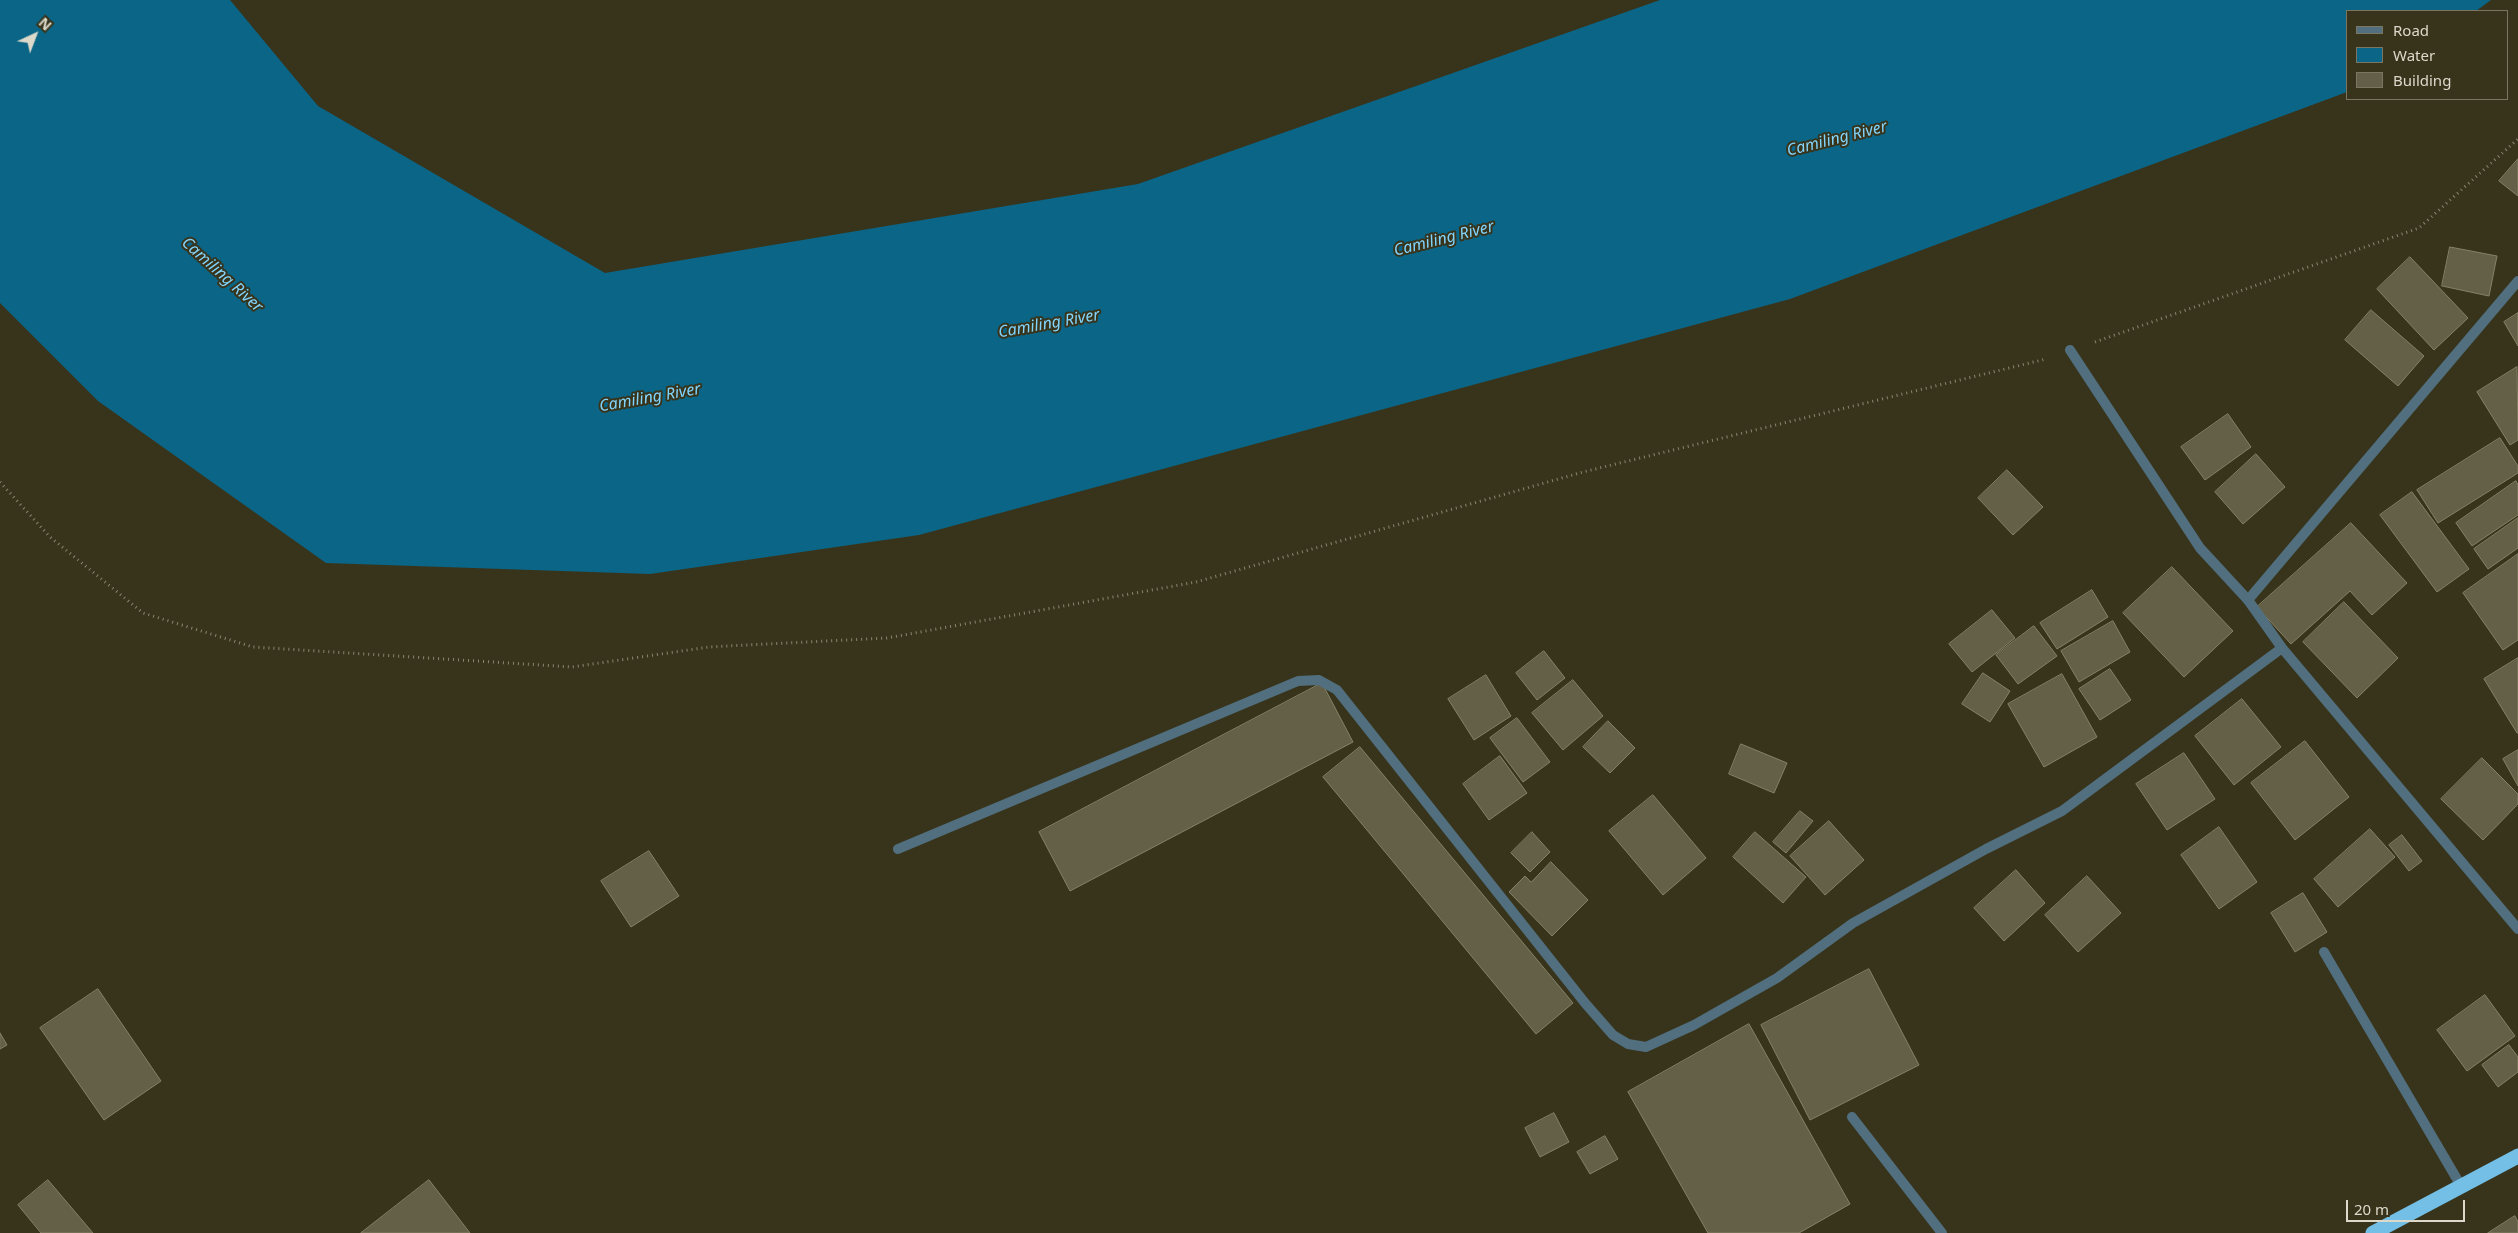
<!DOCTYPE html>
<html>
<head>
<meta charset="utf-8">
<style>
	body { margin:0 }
	#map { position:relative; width:2518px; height:1233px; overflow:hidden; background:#38341c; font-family:"Noto Sans",sans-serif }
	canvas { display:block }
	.legend { position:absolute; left:2346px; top:10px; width:162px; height:90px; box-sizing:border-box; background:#38341c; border:1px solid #7a7662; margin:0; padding:6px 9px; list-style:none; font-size:15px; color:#dcd9cb }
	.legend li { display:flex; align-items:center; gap:10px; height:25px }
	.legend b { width:25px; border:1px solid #7a7662 }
	.north { position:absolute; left:10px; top:10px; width:50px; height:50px; -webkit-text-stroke:4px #38341c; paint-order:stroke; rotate:43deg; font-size:14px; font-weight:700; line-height:20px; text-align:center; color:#dcd9cb }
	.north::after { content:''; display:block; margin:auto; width:18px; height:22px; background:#dcd9cb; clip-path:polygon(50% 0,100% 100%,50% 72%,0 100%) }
	.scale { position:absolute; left:2346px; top:1200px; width:119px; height:22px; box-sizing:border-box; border:2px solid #dcd9cb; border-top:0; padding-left:6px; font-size:15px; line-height:18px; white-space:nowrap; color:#dcd9cb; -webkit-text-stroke:4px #38341c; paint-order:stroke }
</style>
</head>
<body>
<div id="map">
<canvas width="2518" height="1233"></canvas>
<ul class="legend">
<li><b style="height:6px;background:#516f7e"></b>Road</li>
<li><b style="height:14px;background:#0b6586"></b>Water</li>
<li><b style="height:14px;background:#646047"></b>Building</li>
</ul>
<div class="north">N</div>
<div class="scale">20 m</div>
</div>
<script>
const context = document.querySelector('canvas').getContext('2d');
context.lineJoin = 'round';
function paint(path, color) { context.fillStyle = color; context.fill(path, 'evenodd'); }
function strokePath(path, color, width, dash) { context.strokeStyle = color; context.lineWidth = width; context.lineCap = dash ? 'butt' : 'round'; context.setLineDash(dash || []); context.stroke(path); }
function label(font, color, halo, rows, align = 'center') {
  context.font = font + ' "Noto Sans",sans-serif'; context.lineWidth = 4; context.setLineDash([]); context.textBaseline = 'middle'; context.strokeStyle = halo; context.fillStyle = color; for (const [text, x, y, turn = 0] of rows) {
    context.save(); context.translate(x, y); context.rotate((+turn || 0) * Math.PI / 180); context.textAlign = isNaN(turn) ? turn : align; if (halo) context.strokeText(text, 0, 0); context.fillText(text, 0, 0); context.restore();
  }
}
paint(new Path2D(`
	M0,0H230L318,106L605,273L1138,184L1660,0H2491L2476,11H2347V92L1790,299L919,535L650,574L326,563L98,401L0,303Z`), '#0b6586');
const building = new Path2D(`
	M2518,159V196L2499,181Z
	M2450,247L2497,256L2489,296L2442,286Z
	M2410,257L2468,318L2434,350L2377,289Z
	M2371,310L2424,356L2398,386L2345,340Z
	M2518,313V346L2504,322Z
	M2517,367L2518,440L2510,445L2477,392Z
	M2228,414L2251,447L2205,480L2181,447Z
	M2500,438L2518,466V473L2438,523L2417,490Z
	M2256,454L2285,487L2243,524L2215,492Z
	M2007,470L2043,507L2013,535L1978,498Z
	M2516,481L2518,485V515L2472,546L2456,523Z
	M2412,492L2469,569L2437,592L2380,515Z
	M2518,518V548L2488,569L2474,549Z
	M2351,523L2407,583L2372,615L2350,591L2291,644L2257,607Z
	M2518,554V640L2503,650L2463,593Z
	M2172,567L2233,631L2184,677L2123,613Z
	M2092,590L2108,617L2057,649L2040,623Z
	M2344,602L2398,658L2357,698L2303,642Z
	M1992,610L2015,638L1972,672L1949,644Z
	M2113,621L2130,652L2079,682L2061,651Z
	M2034,626L2057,656L2018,684L1996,655Z
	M1544,651L1565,678L1537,700L1516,673Z
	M2518,658V733H2517L2484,679Z
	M2110,669L2131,700L2100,720L2079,689Z
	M1983,673L2010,691L1990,722L1962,704Z
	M2062,674L2097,737L2044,767L2008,704Z
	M1486,675L1511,716L1474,740L1448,699Z
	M1573,680L1603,716L1563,750L1532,713Z
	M1322,683L1353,742L1070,891L1039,832Z
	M2242,699L2281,747L2234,785L2195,736Z
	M1517,718L1550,762L1523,782L1490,738Z
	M1608,721L1635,748L1610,773L1583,747Z
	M2305,741L2349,797L2295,840L2251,783Z
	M1741,744L1787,763L1774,793L1729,774Z
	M1360,747L1573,1003L1536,1034L1323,777Z
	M2518,750V786L2503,759Z
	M2184,753L2215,799L2167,830L2136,784Z
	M1500,756L1527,793L1489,820L1463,784Z
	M2482,758L2518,794V804L2483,840L2441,799Z
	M1653,795L1706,858L1663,895L1609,831Z
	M1800,811L1813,821L1786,853L1773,842Z
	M1829,821L1864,860L1825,895L1790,856Z
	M2219,827L2257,882L2219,909L2181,855Z
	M2370,829L2395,857L2338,907L2314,879Z
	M1532,832L1550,852L1530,872L1511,853Z
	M1755,832L1806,877L1783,903L1733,857Z
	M2402,835L2422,861L2409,871L2389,845Z
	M649,851L679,896L631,927L601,881Z
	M1551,862L1588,900L1552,936L1509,892L1525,876L1531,882Z
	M2016,870L2045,903L2004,941L1974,908Z
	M2087,876L2121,913L2078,952L2045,915Z
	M2303,893L2327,932L2295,952L2271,913Z
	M1869,969L1919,1065L1810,1120L1761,1025Z
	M98,989L161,1081L104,1120L40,1028Z
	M2485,995L2515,1036L2467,1071L2437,1030Z
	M1749,1024L1850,1204L1799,1233H1708L1628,1092Z
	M0,1033L7,1045L0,1049Z
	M2509,1045L2518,1057V1072L2498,1087L2482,1065Z
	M1554,1113L1569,1142L1540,1157L1525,1128Z
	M1605,1136L1618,1159L1590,1174L1577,1152Z
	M48,1180L93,1233H41L18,1205Z
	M429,1180L470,1233H361Z
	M2515,1216L2518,1222V1233H2488Z`);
paint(building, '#646047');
strokePath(building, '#858166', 1);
strokePath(new Path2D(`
	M2095,342L2419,228L2518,139
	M0,482L50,537L143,613L253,647L572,667L709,647L887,638L1196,582L1583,472L2046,359`), '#898572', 3, [1, 4]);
strokePath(new Path2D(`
	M2070,350L2200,548L2248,600
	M2324,952L2461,1186
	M1852,1117L1942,1233`), '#516f7e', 10);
strokePath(new Path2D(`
	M2518,281L2248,600L2282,648L2518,929
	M898,849L1298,681L1319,680L1337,690L1585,1003L1613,1035L1628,1044L1646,1047L1694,1025L1777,978L1853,923L1986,849L2062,811L2282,648`), '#516f7e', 10);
strokePath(new Path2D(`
	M2373,1233L2518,1156`), '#73bfe5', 15);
label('italic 16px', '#82d4fc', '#38341c', [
	["Camiling River",1837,139,-14],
	["Camiling River",1444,239,-14],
	["Camiling River",222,275,42],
	["Camiling River",1049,324,-10],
	["Camiling River",650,398,-10]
]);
</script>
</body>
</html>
